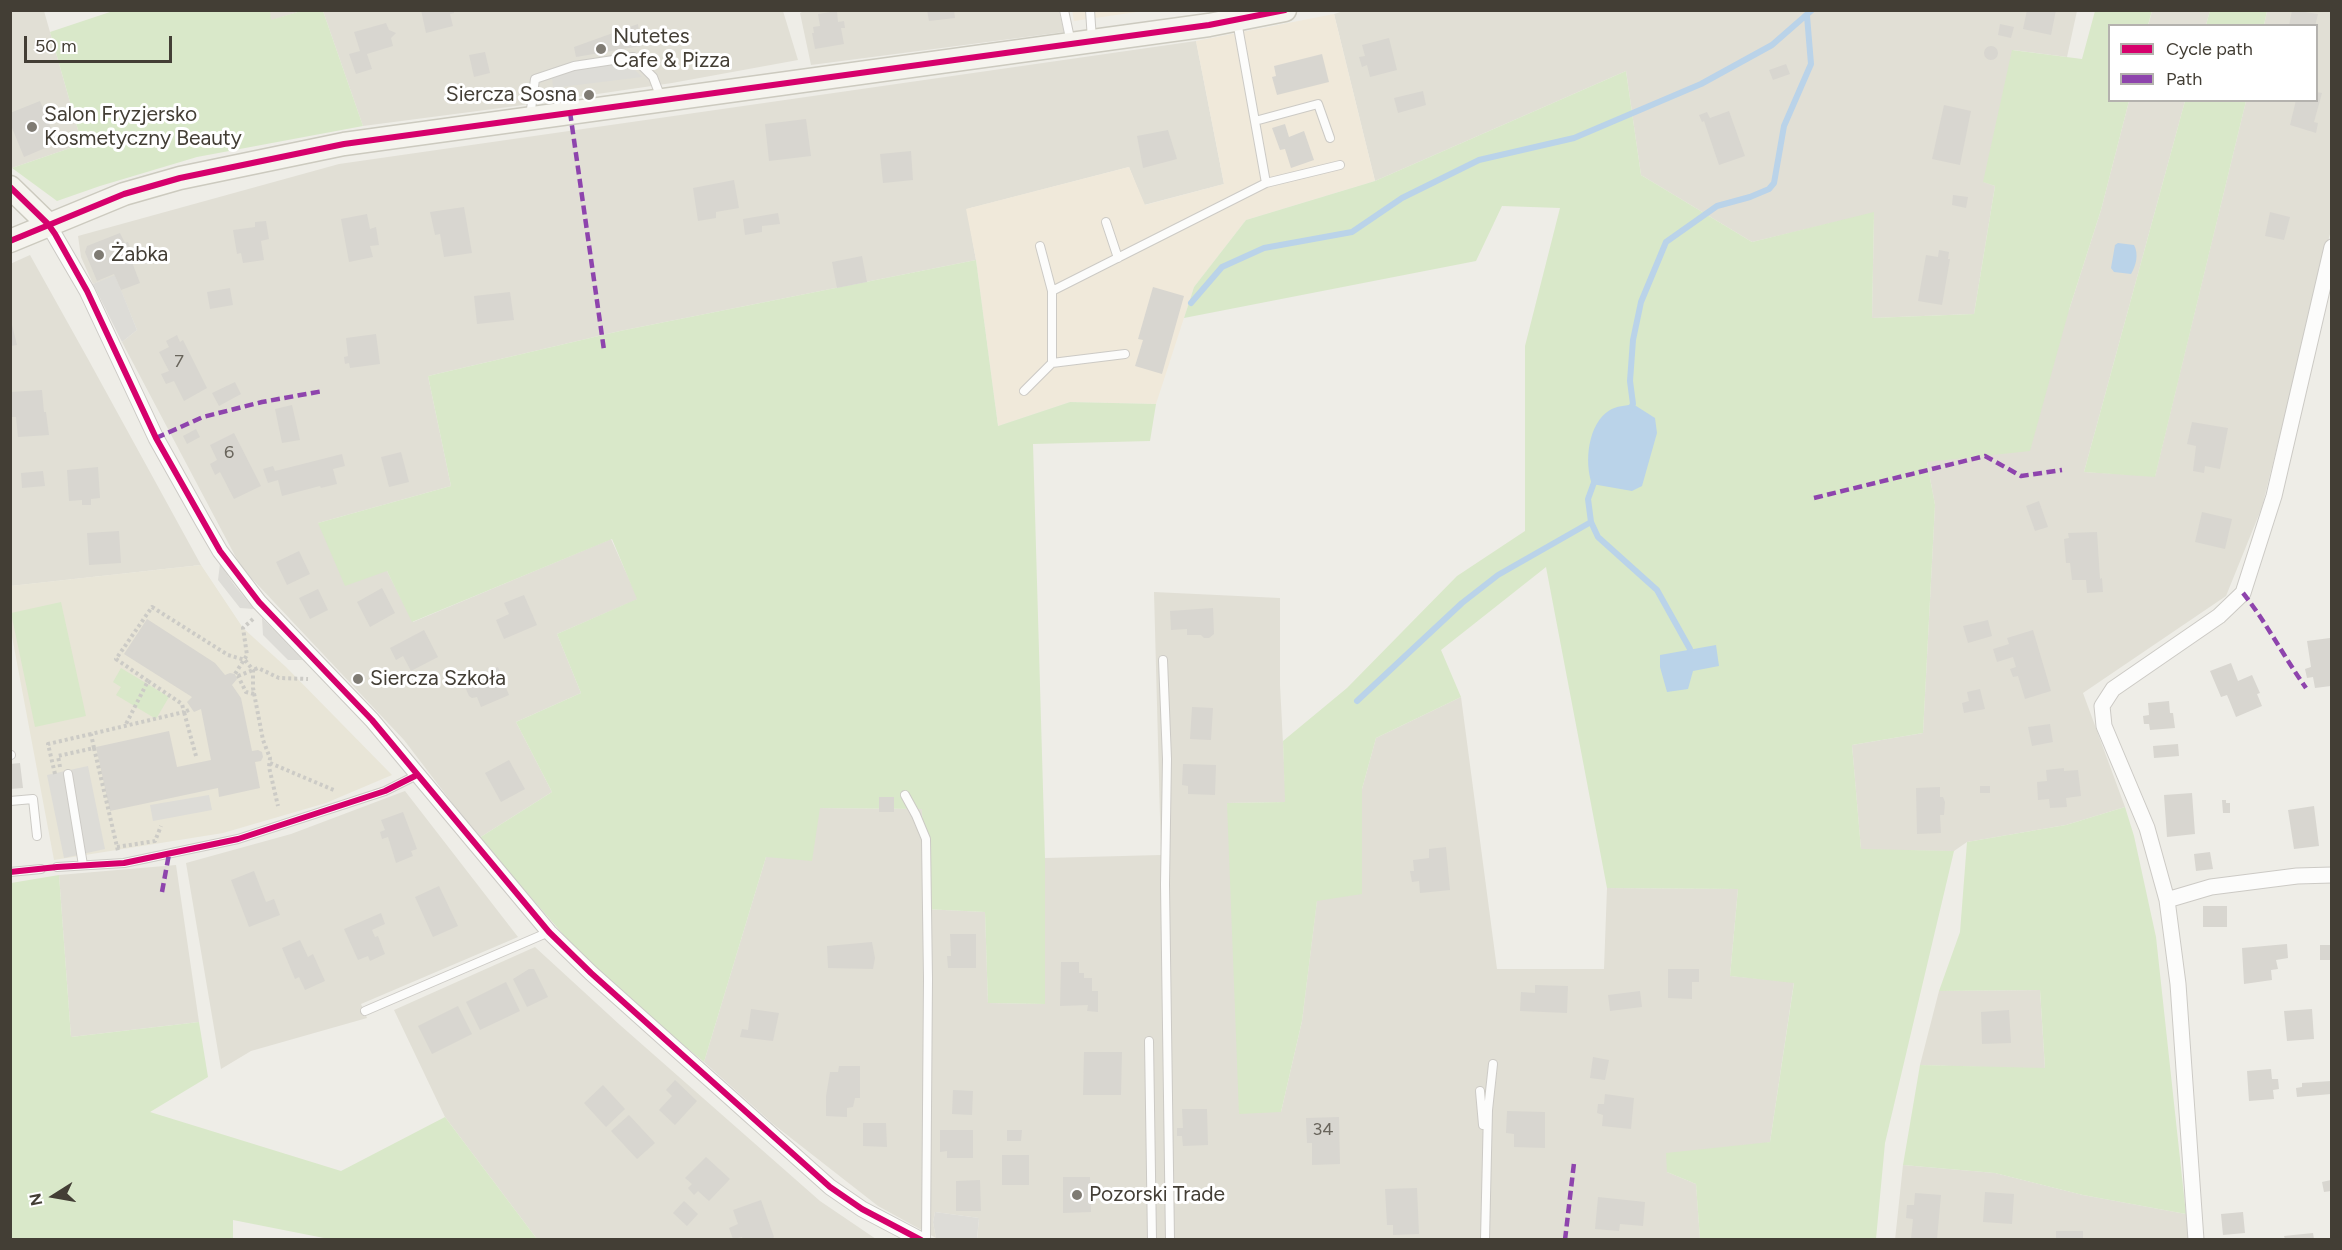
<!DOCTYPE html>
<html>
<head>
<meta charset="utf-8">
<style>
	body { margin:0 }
	#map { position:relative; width:2342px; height:1250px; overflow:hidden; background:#eeede7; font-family:Figtree,sans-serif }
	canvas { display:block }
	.frame { position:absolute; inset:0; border:12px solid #433e35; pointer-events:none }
	.legend { position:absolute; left:2108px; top:24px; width:210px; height:78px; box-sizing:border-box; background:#fff; border:2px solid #b4b2ae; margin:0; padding:8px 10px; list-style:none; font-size:18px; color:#433e35 }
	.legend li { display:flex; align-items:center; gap:12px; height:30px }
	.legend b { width:30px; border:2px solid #b4b2ae }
	.north { position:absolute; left:24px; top:1166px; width:60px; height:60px; -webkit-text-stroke:4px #fff; paint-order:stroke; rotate:259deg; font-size:16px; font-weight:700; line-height:24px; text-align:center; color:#433e35 }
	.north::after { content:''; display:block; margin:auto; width:21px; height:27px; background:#433e35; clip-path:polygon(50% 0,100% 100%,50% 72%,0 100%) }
	.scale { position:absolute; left:24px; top:36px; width:148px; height:27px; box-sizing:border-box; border:3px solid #433e35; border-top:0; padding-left:8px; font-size:18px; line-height:21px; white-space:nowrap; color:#433e35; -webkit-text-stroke:4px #fff; paint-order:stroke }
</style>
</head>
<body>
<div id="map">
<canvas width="2342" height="1250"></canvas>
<div class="frame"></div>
<ul class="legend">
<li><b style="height:8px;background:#d6006c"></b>Cycle path</li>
<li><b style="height:8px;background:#8e44ad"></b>Path</li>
</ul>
<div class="north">N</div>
<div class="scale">50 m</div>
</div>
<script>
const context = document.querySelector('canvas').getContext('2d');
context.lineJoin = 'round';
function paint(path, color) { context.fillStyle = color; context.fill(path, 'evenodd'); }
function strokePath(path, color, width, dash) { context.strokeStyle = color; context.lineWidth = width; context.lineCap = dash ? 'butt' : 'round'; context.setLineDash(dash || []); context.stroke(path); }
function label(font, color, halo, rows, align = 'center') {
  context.font = font + ' Figtree,sans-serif'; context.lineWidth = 6; context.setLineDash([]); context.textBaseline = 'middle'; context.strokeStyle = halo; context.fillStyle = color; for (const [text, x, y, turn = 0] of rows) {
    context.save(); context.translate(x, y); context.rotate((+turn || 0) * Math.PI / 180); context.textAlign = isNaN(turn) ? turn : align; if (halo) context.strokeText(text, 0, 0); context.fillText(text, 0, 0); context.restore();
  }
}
paint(new Path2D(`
	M270,10L301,11L270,21Z
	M806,10L1059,11L1064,32L811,65L800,13Z
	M1347,10L2077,11L2067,57L2013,50L1984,182L1995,186L1974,314L1872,318L1874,213L1752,242L1641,175L1626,71L1375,181L1334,14Z
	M10,11H44L82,144L12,168Z
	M323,11H783L798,60L672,83L516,106L363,126Z
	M2152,11H2210L2206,25L2148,26Z
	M2267,11H2331V230L2262,507L2226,596L2083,693L2125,807L2066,825L1967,842L1954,851L1861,850L1852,745L1923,733L1935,505L1927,462L2069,310L2101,210L2129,101H2185L2084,472L2155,476L2246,101L2316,100V26L2264,25Z
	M1196,41L1224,184L1144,205L1129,167L967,209L976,260L620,331L428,376L451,486L318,523L387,571L413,622L611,539L638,599L557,634L581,693L516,722L552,792L479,838L404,740L241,567L122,342L137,330L115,276L93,284L81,257L78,236L339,164Z
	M30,255L88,359L201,565L11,586L10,264Z
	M1154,592L1280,598V685L1286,802L1227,803L1281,1112L1302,1021L1317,900L1362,893V789L1376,738L1461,697L1497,969H1604L1607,888L1738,889L1730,976L1794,982L1770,1142L1667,1172L1696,1184L1700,1239L977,1240L979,1218L935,1212L933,1222L936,1238L878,1206L773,1124L704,1062L766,857L819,808L922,809L924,909L985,912L988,1003L1045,1004V858L1161,855Z
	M405,791L518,937L361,1004L367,1018L251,1051L221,1069L186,863L291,834Z
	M176,865L199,1022L71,1037L59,875Z
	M535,947L620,1025L820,1201L876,1239H537L445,1117L394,1010Z
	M2040,990L2045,1069L1920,1065L1939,991Z
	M1903,1165L1995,1173L2083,1195L2186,1214L2189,1239L1895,1240Z`), '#e1dfd5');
paint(new Path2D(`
	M1072,10L1144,11L1074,21Z
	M1334,14L1375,181L1246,220L1194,287L1156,404L1070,402L998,426L976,260L966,209L1129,167L1145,205L1224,184L1196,41Z`), '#f0e9da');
paint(new Path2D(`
	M201,565L243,628L286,667L392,775L326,803L223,833L54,860L11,631L10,586Z`), '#e8e5d7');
paint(new Path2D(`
	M113,11H270L271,20L301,11H323L363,126L197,157L100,186L57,201L12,168L82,144L50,32Z
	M2095,11H2152L2148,25L2110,26V100L2129,101L2101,210L2069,310L2030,451L1927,462L1935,505L1923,733L1852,745L1861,849L1954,851L1885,1143L1876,1239H1700L1696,1184L1667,1172L1666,1153L1770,1142L1794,983L1730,976L1738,889L1607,888L1546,567L1441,650L1461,697L1376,738L1362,789V894L1317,901L1302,1021L1281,1112L1239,1114L1227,803L1285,802L1283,741L1347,688L1457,576L1525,531V346L1560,208L1502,206L1476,261L1184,318L1194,287L1246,220L1375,181L1626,71L1641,175L1752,242L1874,212L1872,318L1974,314L1995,186L1983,182L2012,50L2082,59Z
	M2210,11V10L2267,11L2264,25H2206Z
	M2185,101H2246L2155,477L2084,472Z
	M976,260L998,426L1070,402L1156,404L1150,441L1033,444L1045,858V1004L988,1003L985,912L924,909L922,809L820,808L812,861L766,857L704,1062L597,973L479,838L552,792L516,722L581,693L557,634L637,599L612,539L412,622L387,571L345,586L318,523L451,486L428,376L620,331Z
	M61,602L86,716L35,727L11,613Z
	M121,668L169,697L156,719L116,695L121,687L113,682Z
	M2125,807L2134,836L2156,937L2186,1214L2083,1195L1995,1173L1903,1165L1920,1065L2045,1068L2040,990L1939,991L1960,932L1967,842L2066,825Z
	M59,875L71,1037L199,1022L208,1077L150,1112L341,1171L445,1117L537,1239H329L233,1220V1239H11V883Z`), '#d9e8c9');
paint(new Path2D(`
	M626,61L642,77L553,88L552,77L561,73Z
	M115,275L137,330L122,342L93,284Z
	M220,564L235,586L254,609L240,608L218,580Z
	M262,618L303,660H288L263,635Z
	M88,766L105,849L64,858L47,775Z
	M209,795L212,810L153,821L150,805Z
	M935,1212L979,1218L977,1239L936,1238L933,1222Z`), '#dddcd7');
paint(new Path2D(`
	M2118,243L2134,245C2139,254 2136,266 2131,274L2114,272L2111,268L2115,245Z
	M1633,404L1655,418L1657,433L1642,486L1632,491L1592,484C1584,462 1588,423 1610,410C1616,406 1626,406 1633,404Z
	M1716,645L1719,666L1693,671L1688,689L1667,692L1660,667V655Z`), '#bad3e9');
strokePath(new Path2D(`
	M1191,303L1222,267L1264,248L1352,232L1402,198L1479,160L1574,138L1701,84L1772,45L1812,10
	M1630,409L1633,404L1630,381L1633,340L1641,302L1666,242L1717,206L1750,197L1769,189L1774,183L1784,126L1811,64L1807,16
	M1596,477L1588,499L1591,522L1598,537L1657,590L1690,649
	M1357,701L1462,603L1498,575L1591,522`), '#bad3e9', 6);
paint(new Path2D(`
	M421,10H454V13L450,14L453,26L426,33Z
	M927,10H954L955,18L929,21Z
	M2027,10H2056L2051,35L2023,29Z
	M2292,10L2318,14L2315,26H2289Z
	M837,11L838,22L844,21L845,28H841L844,44L815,49L812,33H814L813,27L820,26L818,14Z
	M386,23L389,30L396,33L391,38L393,46L367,54L372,69L356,74L349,54L360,51L354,32Z
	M638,24L641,46L576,57L574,47Z
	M2000,24L2014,27L2011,38L1998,35Z
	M1389,38L1397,70L1370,77L1367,65L1362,67L1359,57L1365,56L1362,45Z
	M1984 53a7 7 0 1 1 14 0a7 7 0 1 1-14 0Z
	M485,52L490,73L474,77L469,55Z
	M1322,54L1329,82L1277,95L1272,77L1276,76L1274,66Z
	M1786,64L1790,74L1773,80L1769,70Z
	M1423,91L1426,105L1398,113L1394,98Z
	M2316,92L2322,93L2314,122L2318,123L2316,133L2290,125L2296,100H2316Z
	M40,101L57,143L24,157L10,123V113Z
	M1944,105L1971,111L1960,165L1932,159Z
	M1729,111L1745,156L1719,165L1704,121L1702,122L1699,115L1707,112L1710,118Z
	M806,119L811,156L769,161L765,124Z
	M1285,124L1289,137L1304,131L1314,160L1291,168L1285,149L1280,150L1272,128Z
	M1168,130L1177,159L1143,168L1137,136Z
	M911,151L913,180L883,183L880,154Z
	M734,180L739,208L716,212V218L698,221L693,188Z
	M1953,195L1968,197L1966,208L1952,205Z
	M464,207L472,253L444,257L440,234L435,235L430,212Z
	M2270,212L2290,217L2284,240L2265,236Z
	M778,213L780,224L762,226V232L745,235L743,219Z
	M367,214L370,229L376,227L379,245L370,246L373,257L349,262L341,219Z
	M266,221L269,239L261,241L264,260L243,263L241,253L237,254L233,230L255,227V222Z
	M120,233L125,243L128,242L133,255L130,257L140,283L121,290L114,274L97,281L85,252L87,246Z
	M1939,250L1949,252L1948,259H1950L1942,305L1918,301L1926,255L1938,257Z
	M862,256L867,282L837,288L832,262Z
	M1153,287L1184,296L1162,374L1135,366L1143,340L1138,339Z
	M230,288L233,305L210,309L207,292Z
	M510,292L514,320L477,324L474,296Z
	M11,321L17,345L10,346V322Z
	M376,334L380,364L350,368L349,363L345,364L344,357L348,356L346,338Z
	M177,335L180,342L183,340L207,388L184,401L174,381L166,384L161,374L169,371L159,352L169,347L166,341Z
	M235,382L241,394L219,406L212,393Z
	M42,390L44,412H46L49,435L18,437L16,417H11L10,392Z
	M292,405L300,440L282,443L275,409Z
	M2192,422L2228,428L2220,469L2205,466L2204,473L2193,471L2196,446L2187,444Z
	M196,429L200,437L187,444L183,436Z
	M234,433L261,486L234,499L220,472L215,475L210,464L217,460L210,445Z
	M401,452L409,482L389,487L381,457Z
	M342,454L345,466L333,469L337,484L321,488L320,486L282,496L278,480L268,483L263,469L273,466L275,471Z
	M98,467L100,498L91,499V505H82V500L69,501L67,470Z
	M43,471L45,486L22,488L21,473Z
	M2039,501L2048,527L2035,531L2026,506Z
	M2202,512L2232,519L2225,549L2195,542Z
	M119,531L121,563L89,565L87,533Z
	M2097,532L2100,579L2102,578L2103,592L2087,593L2086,580H2072L2070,563H2066L2064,539L2069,538L2068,533Z
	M299,551L310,574L287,585L276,562Z
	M382,588L395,613L370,627L357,602Z
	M318,589L328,610L310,619L299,598Z
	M524,595L537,625L504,639L496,620L509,614L504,603Z
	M1213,608L1214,634L1209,638H1204L1201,635H1187V629L1171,630L1170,611Z
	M147,619L215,663L225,675L230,673L235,674L237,679L232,685L241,698L252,751L258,750L262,752L263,757L261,761L255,762L260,788L219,797L218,788L110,811L96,747L169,731L177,767L211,760L201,709L194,712L187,702L192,697L124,654Z
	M1988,620L1992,636L1968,643L1963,626Z
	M424,630L438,657L411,671L403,656L396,660L390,648Z
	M2033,630L2051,691L2025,699L2018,676L2013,677L2010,669L2016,667L2013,657L1997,662L1993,649L2009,644L2007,638Z
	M2330,638L2331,686L2315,688L2313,677L2307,678L2305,669L2311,667L2307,641Z
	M2231,663L2238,681L2252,675L2260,693L2257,694L2262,706L2236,717L2227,695L2221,697L2210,671Z
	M498,667L509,695L481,707L477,697L472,698L469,696L466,689L467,685L471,683L470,679Z
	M1980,689L1985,709L1964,713L1962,703L1969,701L1967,692Z
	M2169,701L2170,713H2173L2175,728L2150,730L2149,724H2144L2143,716L2149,715L2148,703Z
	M1192,707L1213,708L1211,740L1190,739Z
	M2050,724L2053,742L2032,746L2028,727Z
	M2178,744L2179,756L2154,758L2153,746Z
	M509,760L525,789L501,802L485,773Z
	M20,763L23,788L10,789V764Z
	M1183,764L1216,765L1215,795L1188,794V786L1182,785Z
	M2064,768V771L2078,770L2081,796L2066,798L2067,807L2050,808L2049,799L2038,800L2037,782L2047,781L2046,770Z
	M1980,786H1990V793H1980Z
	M1940,787V797H1943L1945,802L1944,815H1940L1941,833L1917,834L1916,788Z
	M2192,793L2195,834L2167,837L2164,795Z
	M879,797H894V812H879Z
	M2222,800H2226V803H2230V813H2223Z
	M2314,806L2319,846L2294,849L2288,810Z
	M403,812L417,849L411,851L413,856L396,863L388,837L382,839L380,832L385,830L381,820Z
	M1446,847L1450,890L1420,893L1419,881L1412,882L1410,871H1414L1413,860L1429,858V849Z
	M2210,852L2213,869L2196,871L2194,854Z
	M254,871L266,902L274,899L280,915L249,927L231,880Z
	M439,886L458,926L433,937L415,897Z
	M2203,906H2227V927H2203Z
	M381,913L385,924L372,930L375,937L378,936L385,954L370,961L368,956L358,960L344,929Z
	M950,934H976V968H948L947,956H951Z
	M300,940L308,957L313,954L325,981L305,990L299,977L295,979L282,948Z
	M872,942L875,958L873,969L828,968L827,946Z
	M2287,944L2288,958L2276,960L2278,969L2271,970L2272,980L2244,984L2242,948Z
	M2320,945H2331V960H2320Z
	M1061,962H1079V973H1084V978H1092V991H1098V1012L1087,1011L1088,1005L1060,1006Z
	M529,969H534L548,997L527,1007L513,979Z
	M1668,969H1699V982H1692V999L1668,998Z
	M506,982L520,1011L480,1030L466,1002Z
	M1535,985L1568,986L1567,1013L1520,1011L1521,992L1535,993Z
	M1640,991L1642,1007L1610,1011L1608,995Z
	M458,1006L472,1034L432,1054L418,1026Z
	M751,1009L779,1013L773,1041L740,1037L742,1029L748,1030Z
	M2312,1009L2314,1039L2287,1041L2284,1011Z
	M2009,1010L2011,1043L1982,1044L1981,1012Z
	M1084,1052H1122L1121,1095H1083Z
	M1593,1057L1609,1060L1605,1080L1590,1078Z
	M839,1066H860V1098H855L853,1107L847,1108V1117L826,1116V1096L830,1072H838Z
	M2271,1069L2272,1079H2278L2279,1089L2273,1090L2274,1099L2249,1101L2247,1071Z
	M675,1080L697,1101L675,1125L659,1110L672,1096L666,1090Z
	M2331,1081V1094L2297,1097L2296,1088L2302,1087V1083Z
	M603,1085L625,1109L606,1127L584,1103Z
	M953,1090L973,1091L972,1115L952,1114Z
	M1605,1094L1634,1098L1631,1129L1602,1126L1603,1115L1597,1113L1598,1104H1604Z
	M1182,1109H1207L1208,1145L1183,1146L1182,1136H1177V1128H1183Z
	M1507,1111L1545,1112V1148L1514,1147V1134L1506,1133Z
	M629,1115L655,1143L637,1159L611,1131Z
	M1339,1117L1340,1164L1312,1165V1143H1307L1306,1118Z
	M863,1123H886L887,1147L863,1146Z
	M940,1130H973V1158H947V1151L940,1152Z
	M1007,1130H1022L1021,1141H1007Z
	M1002,1155H1029V1185H1002Z
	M706,1157L730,1179L709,1201L698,1191L694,1195L688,1188L692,1184L685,1178Z
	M1063,1177H1090L1091,1212L1063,1213Z
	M980,1180L981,1211H956V1181Z
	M2331,1180V1191L2324,1192L2322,1182Z
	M1417,1188L1419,1234L1393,1235V1225H1387L1385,1189Z
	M1985,1192L2014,1194L2012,1224L1983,1222Z
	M1915,1193L1941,1195L1937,1239H1911L1913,1219L1906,1218L1907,1205H1914Z
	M1598,1197L1645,1202L1643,1226L1620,1224L1619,1231L1595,1229Z
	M761,1200L774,1237L772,1239H743L742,1237L733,1239L729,1228L738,1224L733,1210Z
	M684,1201L698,1214L687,1226L673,1213Z
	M2243,1212L2245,1233L2223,1235L2221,1214Z
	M2056,1231H2083V1239H2056Z
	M2313,1233L2314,1239H2285L2284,1236Z`), '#d8d6d0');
const lane = new Path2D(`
	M1064,10L1071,43
	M1090,10L1092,40
	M530,117L535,79L574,66L633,57L653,77L661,98
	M1255,121L1318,104L1330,138
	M1266,183L1340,165
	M1106,222L1118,258
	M1040,246L1052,291
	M1125,354L1052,363V291L1266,183L1237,21
	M1024,391L1052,363
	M1163,660L1167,759L1165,884L1170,1240
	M10,755H11
	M68,774L83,865
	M905,795L916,815L926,839L928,979L926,1240
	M10,801L33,799L37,836
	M57,867L124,863L238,839L385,791L417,775
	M10,872L41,869
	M365,1011L549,932
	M1149,1041L1152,1240
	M1480,1091L1483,1125
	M1485,1240L1488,1110L1493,1064`);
const street = new Path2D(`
	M48,224L87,291L156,438L202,520L220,551L259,602L372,720L549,932L591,973L830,1187L862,1209L921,1240
	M2167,900L2211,887L2297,876L2332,875
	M2196,1240L2178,984L2167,900L2147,828L2104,726L2102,706L2113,689L2219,616L2243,593L2274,496L2332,247`);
const secondary = new Path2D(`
	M10,187L48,224
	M10,241L124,194L180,178L344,144L1209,25L1285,10`);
strokePath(lane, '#cccac5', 10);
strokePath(street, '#cccac5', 17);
strokePath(secondary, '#cccabf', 25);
strokePath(new Path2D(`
	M238,676L258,668L279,678L308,679
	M148,681L116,659L152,607L228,655L245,660L253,670V688L263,740L270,758L269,767L278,806
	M254,694L246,692L238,676L235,674L247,655L243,628L254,618
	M189,710L184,712L196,756
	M94,748L91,734L184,712L182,704L148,681L125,726
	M270,763L336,791
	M60,767L58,756L94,748L118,851
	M55,774L48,744L91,734
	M117,847L155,841L161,826`), '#cccbc6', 4, [3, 3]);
strokePath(lane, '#fcfcfb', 8);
strokePath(street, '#fcfcfb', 15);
strokePath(secondary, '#f5f4ee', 22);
strokePath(new Path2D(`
	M570,112L604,350
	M156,438L203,417L262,402L323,391
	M1814,498L1985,456L2021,476L2062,470
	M2243,593C2266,622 2284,657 2306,688
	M162,892L169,854
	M1565,1240L1574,1163`), '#8e44ad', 4.5, [9, 4.5]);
strokePath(new Path2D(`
	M10,187L48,224L55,234L87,291L156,438L220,551L259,602L372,720L549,932L591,973L830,1187L862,1209L921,1240
	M10,241L124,194L180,178L344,144L1209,25L1285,10
	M10,872L57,867L124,863L238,839L385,791L417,775`), '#d6006c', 6);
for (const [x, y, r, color] of [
	[601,49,6,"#7f7b73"],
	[589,95,6,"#7f7b73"],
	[32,127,6,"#7f7b73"],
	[99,255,6,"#7f7b73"],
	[358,679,6,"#7f7b73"],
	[1077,1195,6,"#7f7b73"]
]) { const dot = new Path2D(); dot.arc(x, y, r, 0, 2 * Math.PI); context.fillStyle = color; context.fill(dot); strokePath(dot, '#fff', 2); }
label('18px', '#69655c', null, [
	["7",179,362],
	["6",229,453],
	["34",1323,1130]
]);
label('21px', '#433e35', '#fff', [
	["Nutetes",613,37],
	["Cafe & Pizza",613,61],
	["Siercza Sosna",577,95,"right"],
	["Salon Fryzjersko",44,115],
	["Kosmetyczny Beauty",44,139],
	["Żabka",111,255],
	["Siercza Szkoła",370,679],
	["Pozorski Trade",1089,1195]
], 'left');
</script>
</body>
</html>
